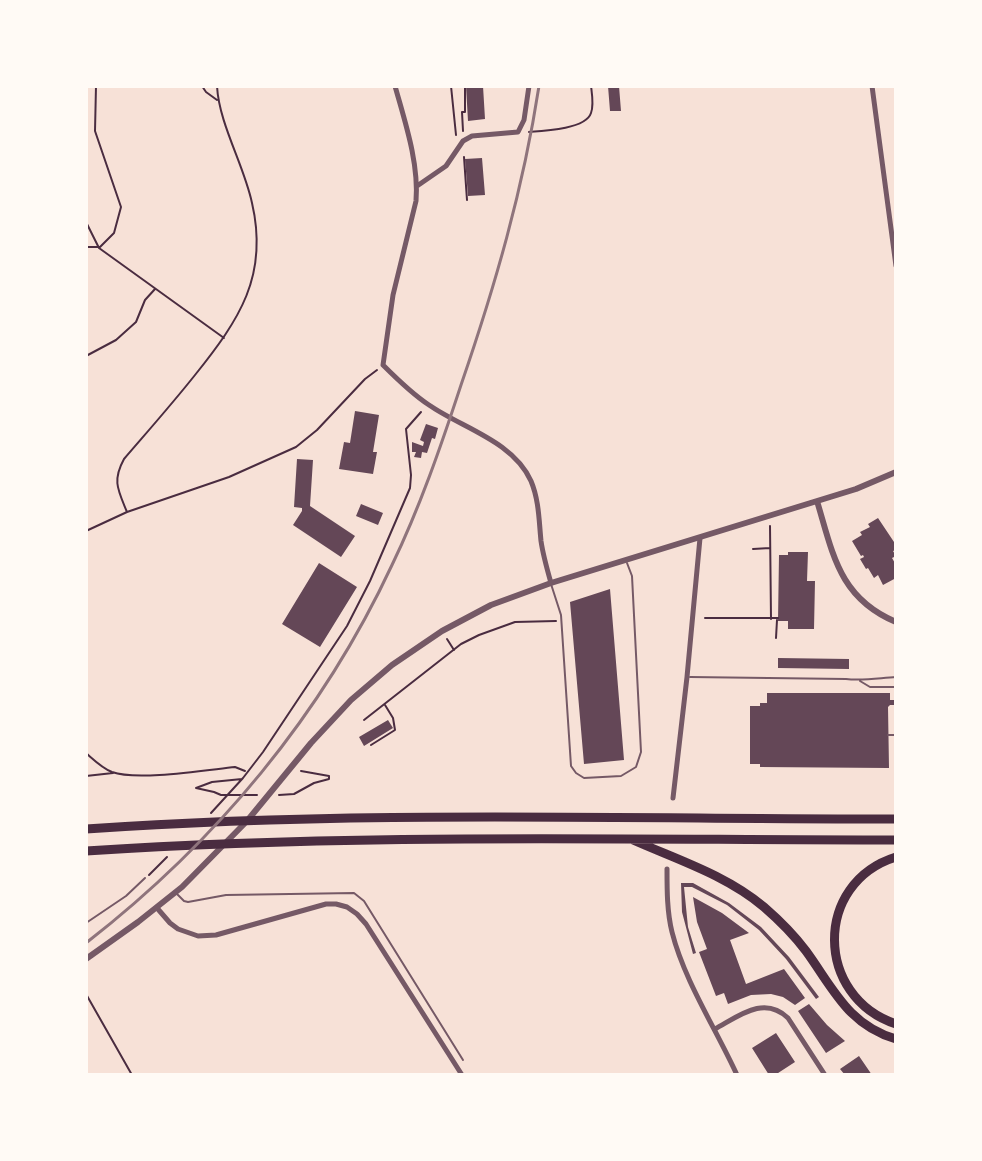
<!DOCTYPE html>
<html>
<head>
<meta charset="utf-8">
<style>
	body { margin:0 }
	#map { position:relative; width:982px; height:1161px; overflow:hidden; background:#f7e1d7; font-family:"Archivo Narrow",sans-serif }
	canvas { display:block }
	.frame { position:absolute; inset:0; border:88px solid #fffaf5; pointer-events:none }
</style>
</head>
<body>
<div id="map">
<canvas width="982" height="1161"></canvas>
<div class="frame"></div>
</div>
<script>
const context = document.querySelector('canvas').getContext('2d');
context.lineJoin = 'round';
function paint(path, color) { context.fillStyle = color; context.fill(path, 'evenodd'); }
function strokePath(path, color, width, dash) { context.strokeStyle = color; context.lineWidth = width; context.lineCap = dash ? 'butt' : 'round'; context.setLineDash(dash || []); context.stroke(path); }
paint(new Path2D(`
	M466,86H483L485,119L468,121Z
	M608,86H619L621,111H610Z
	M482,158L485,195L468,196L465,159Z
	M355,411L379,415L373,452H377L373,474L339,469L344,442L350,443Z
	M426,424L438,428L435,439L432,438L427,453L422,452L421,458L414,457L416,452H412V442L423,446L424,442L420,440Z
	M297,459L313,460L310,506L355,536L341,557L293,525L302,511V508L294,507Z
	M361,504L383,513L378,525L356,516Z
	M878,518L896,545V550L893,551L896,556L892,558L896,565V578L883,585L878,575L874,578L868,568L866,569L860,559L864,557L863,555L861,556L852,541L862,535L860,532L870,527L868,524Z
	M788,552H808L807,581H815L814,629H788V621H778L779,555H788Z
	M319,563L357,587L320,647L282,624Z
	M610,589L624,760L584,764L570,602Z
	M778,658L849,659V669L778,668Z
	M767,693H890V700H896V705H890L888,707L889,768L760,767V764H750V706H760V703H767Z
	M388,720L393,728L364,746L359,737Z
	M681,883H693L729,903L761,927L789,957L819,997L816,999L786,959L759,930L727,905L692,887H684L688,927L696,953L693,954L682,912Z
	M693,897L722,913L749,933L730,940L746,984L784,969L805,998L795,1005L783,997L771,994L751,995L728,1004L724,993L716,996L699,952L707,949L697,922Z
	M809,1004L827,1025L845,1041L826,1053L798,1011Z
	M776,1033L795,1062L775,1075H769L752,1048Z
	M859,1056L872,1075H845L840,1069Z`), '#644757');
strokePath(new Path2D(`
	M96,86L95,131L121,207L114,233L100,247
	M202,86L206,92L217,100
	M451,86L456,135
	M463,131L462,112H465V86
	M529,132C544,131 586,129 591,113C594,105 592,94 591,86
	M464,157L467,200
	M86,222L99,248L224,338
	M86,247H98
	M86,356L116,340L136,322L145,300L155,289
	M127,512C118,490 112,481 124,459C148,431 172,404 195,375C239,320 269,276 252,203C244,165 219,124 217,86
	M770,526L771,619
	M86,531L127,512L229,477L296,447L317,430L365,379L377,370
	M753,549L770,548
	M705,618H778
	M776,638L777,620
	M447,639L454,650
	M364,720L461,644L479,635L515,622L556,621
	M371,745L395,730L393,718L385,705
	M86,753C94,760 102,768 112,772C137,781 206,770 235,767L245,771
	M86,776L113,773
	M242,779L212,782L196,788L214,792L221,795H257
	M279,795L294,794L314,783L329,779V776L301,771
	M211,813L243,778L263,752L347,626L370,581L410,488L411,475L406,429L421,412
	M149,875L167,857
	M86,994L132,1075`), '#4a2c40', 2);
strokePath(new Path2D(`
	M551,584L561,615L571,766L576,773L584,778L621,776L636,767L641,752L632,576L627,563
	M690,677L846,679C863,681 879,678 896,677
	M860,681L870,687H896
	M888,735H896
	M176,893L184,901L188,902L226,895L354,893L364,901L463,1060
	M86,923L126,896L145,878`), '#755966', 2);
strokePath(new Path2D(`
	M395,86C405,122 419,163 416,201L393,295L383,365C397,379 412,394 429,405C462,428 513,441 531,481C539,500 539,521 541,541C543,555 547,569 551,583
	M872,86L896,266
	M417,186L446,166L463,141L472,136L518,132L524,120L529,86
	M673,798L687,677L700,538
	M667,869C667,890 667,912 672,932C684,980 716,1029 737,1075
	M157,908L170,923L178,929L198,936L216,935L326,904H336L347,907L357,914L366,924L462,1075
	M715,1029C739,1016 764,995 788,1018L825,1075`), '#755966', 5);
strokePath(new Path2D(`
	M817,501C833,554 839,598 896,622
	M86,959L138,922L182,887L247,821L311,743L351,700L392,665L442,631L491,605L551,583L856,489L896,472`), '#755966', 6);
strokePath(new Path2D(`
	M86,829C356,810 626,819 896,819
	M633,840C678,860 726,875 764,907C779,920 794,935 806,951C833,988 848,1025 896,1039
	M86,851C356,833 626,840 896,840
	M896,857C813,883 815,997 896,1024`), '#4a2c40', 9);
strokePath(new Path2D(`
	M86,943C216,842 322,715 392,565C420,507 441,446 461,385C495,286 523,190 539,86`), '#8f747c', 3);
</script>
</body>
</html>
